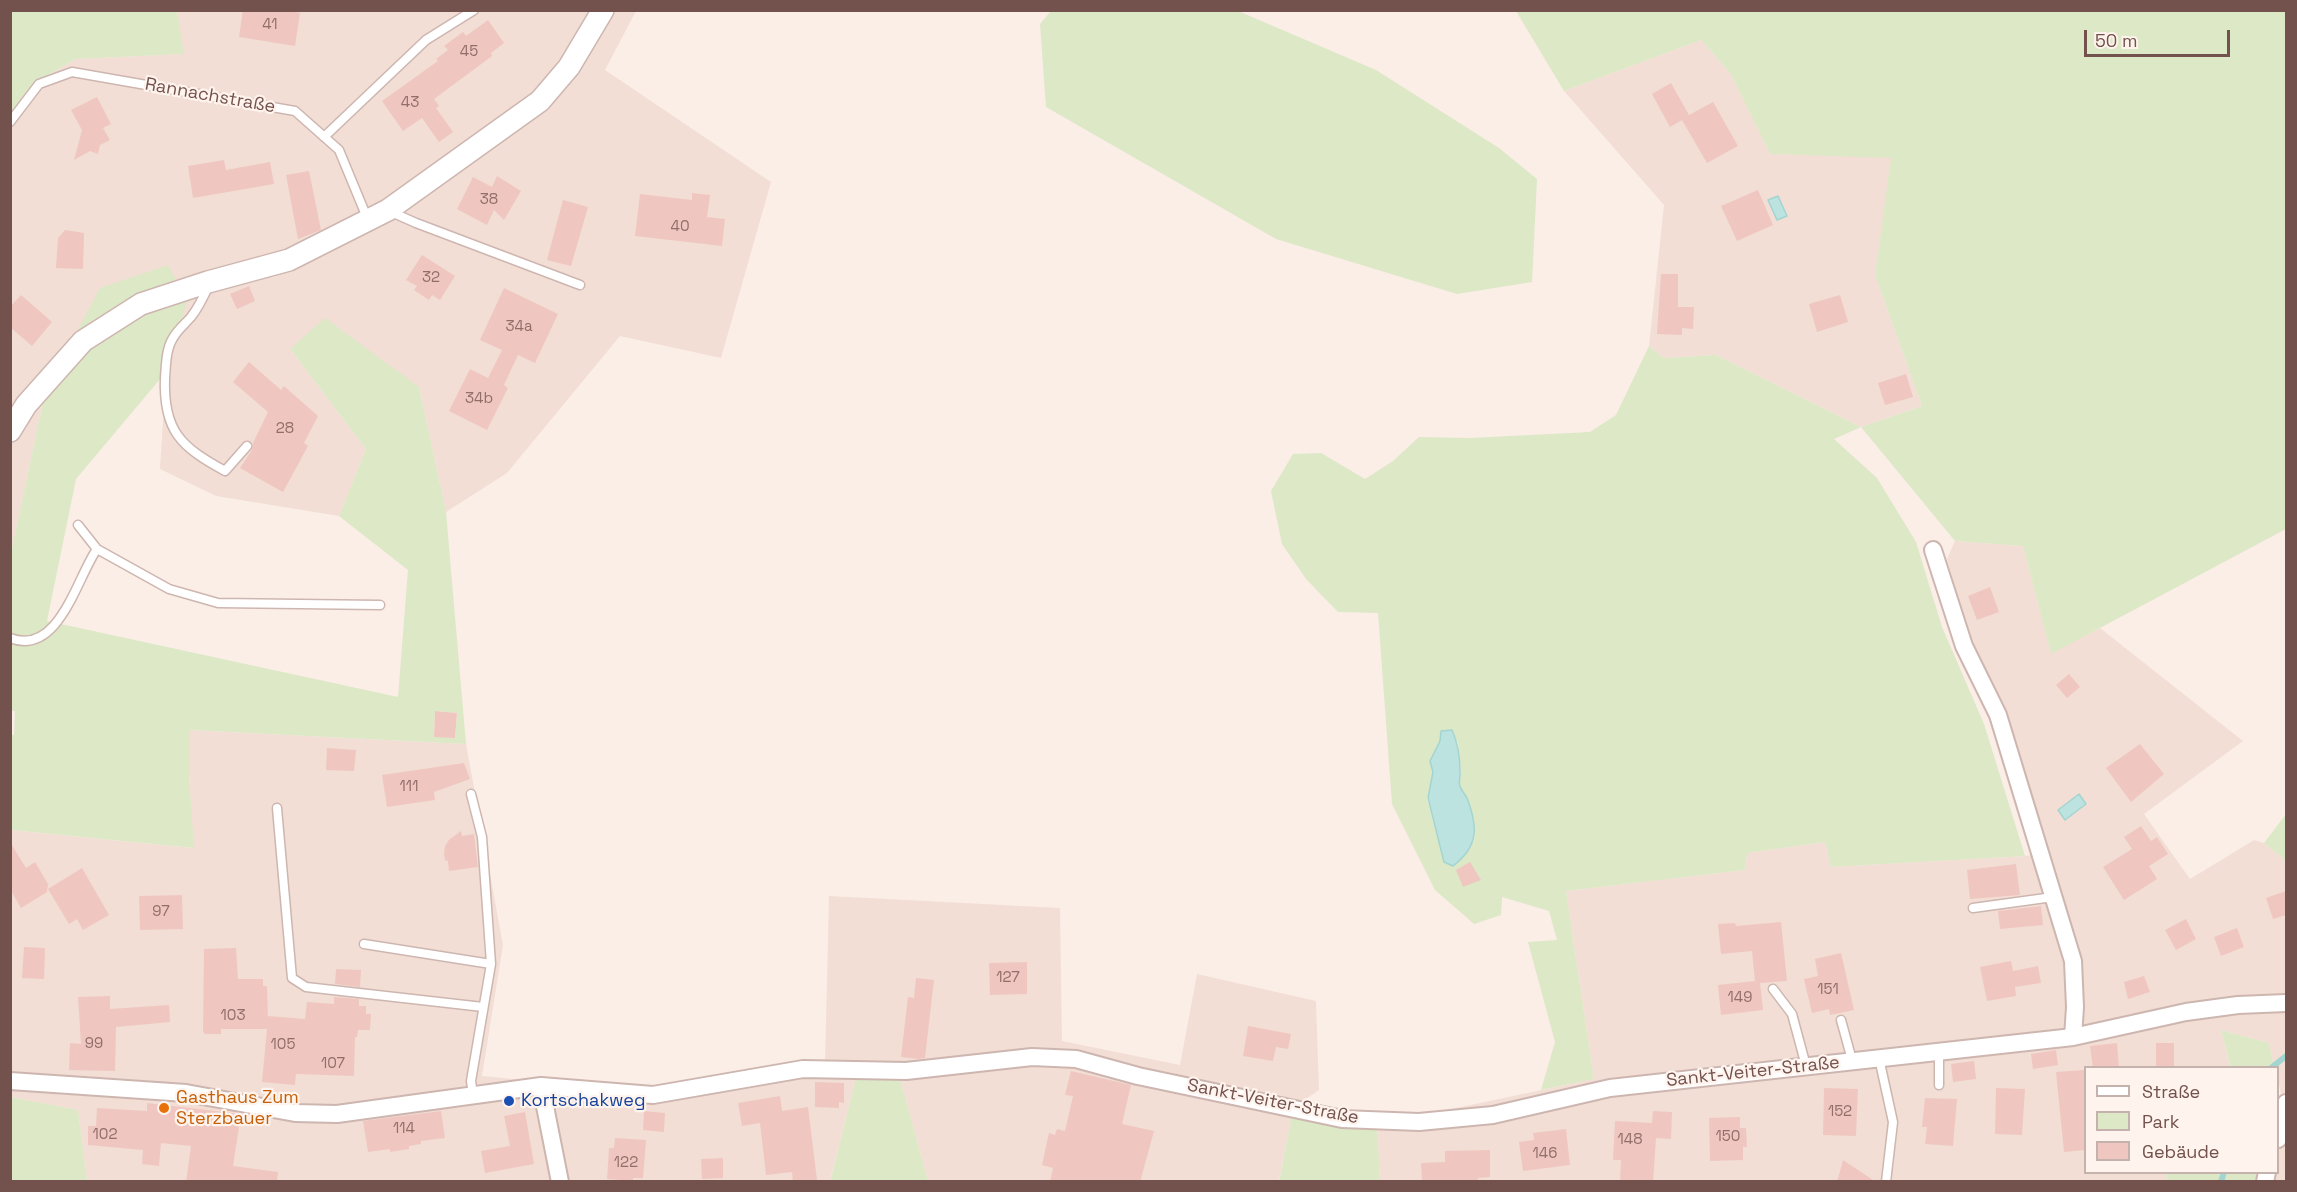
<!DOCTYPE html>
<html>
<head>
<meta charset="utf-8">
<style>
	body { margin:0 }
	#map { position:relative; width:2297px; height:1192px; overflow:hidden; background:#fbeee7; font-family:"Space Grotesk",sans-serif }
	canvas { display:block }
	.frame { position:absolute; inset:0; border:12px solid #73514d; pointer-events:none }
	.legend { position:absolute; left:2084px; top:1066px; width:195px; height:108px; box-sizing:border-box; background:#fef3ed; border:2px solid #c6b2ad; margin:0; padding:8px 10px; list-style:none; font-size:18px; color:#73514d }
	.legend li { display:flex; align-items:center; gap:12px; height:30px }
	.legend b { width:30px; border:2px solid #c6b2ad }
	.scale { position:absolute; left:2084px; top:30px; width:146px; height:27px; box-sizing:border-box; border:3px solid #73514d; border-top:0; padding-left:8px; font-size:18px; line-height:21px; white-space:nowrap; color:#73514d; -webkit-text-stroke:4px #fef3ed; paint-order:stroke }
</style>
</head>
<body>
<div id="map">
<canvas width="2297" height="1192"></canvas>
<div class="frame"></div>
<ul class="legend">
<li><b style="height:8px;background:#fff"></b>Straße</li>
<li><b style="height:16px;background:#dce8c6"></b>Park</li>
<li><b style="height:16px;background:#efc7c0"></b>Gebäude</li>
</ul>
<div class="scale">50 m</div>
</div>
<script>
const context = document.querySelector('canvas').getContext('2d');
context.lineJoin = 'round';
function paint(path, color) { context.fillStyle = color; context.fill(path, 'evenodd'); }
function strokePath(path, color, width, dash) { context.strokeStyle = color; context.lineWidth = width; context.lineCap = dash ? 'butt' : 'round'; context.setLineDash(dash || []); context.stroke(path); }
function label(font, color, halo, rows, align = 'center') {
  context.font = font + ' "Space Grotesk",sans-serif'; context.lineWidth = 4.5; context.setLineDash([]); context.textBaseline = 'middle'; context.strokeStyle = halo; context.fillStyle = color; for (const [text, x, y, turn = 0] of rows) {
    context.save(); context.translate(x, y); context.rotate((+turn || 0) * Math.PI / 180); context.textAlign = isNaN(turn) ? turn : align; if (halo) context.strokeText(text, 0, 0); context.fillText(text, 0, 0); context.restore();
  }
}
paint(new Path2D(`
	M177,11H636L605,70L771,182L721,358L620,336L507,473L446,512L419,387L290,349L366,449L339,516L216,496L160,469L166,372L45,392L11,553V114L41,79L76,59L183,54Z
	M1701,40L1730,73L1770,154L1892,157L1875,275L1922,406L1861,427L1716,355L1664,358L1649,346L1664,205L1564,91Z
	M1955,541L2023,546L2051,653L2100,628L2243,741L2144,814L2190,879L2254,840L2264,843L2286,861V1181H2258L2261,1173L2278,1172V1114L2282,1098L2278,1080V1068L2274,1067L2269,1043L2221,1030L2230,1066L2221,1068H2086V1172L2165,1173L2167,1181H1380L1377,1121L1442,1111L1594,1079L1566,891L1745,870L1747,853L1825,842L1831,867L2025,856L2049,852L1970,640L1947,559Z
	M189,730L466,744L503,945L482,1076L697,1097L825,1062L829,896L1060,908L1062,1041L1180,1065L1197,974L1316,1001L1319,1090L1293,1108L1279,1181H928L900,1079L856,1078L830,1181H87L78,1110L11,1097L10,830L193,848L189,776Z`), '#f2ded5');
paint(new Path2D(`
	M11,11H177L184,54L76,59L41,79L11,114Z
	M1051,11H1238L1376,70L1499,148L1537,179L1532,282L1457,294L1276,239L1046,107L1040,24Z
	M1516,11H2286V529L2051,654L2023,546L1955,541L1861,427L1834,439L1877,478L1916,542L1942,627L1984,724L2025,856L1831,867L1825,842L1747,853L1745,870L1566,891L1594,1079L1541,1090L1555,1042L1528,942L1557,940L1549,911L1502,897L1501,915L1474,924L1435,890L1392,804L1378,613L1338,612L1306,579L1282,544L1271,491L1293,454L1321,453L1365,479L1393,461L1419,437L1470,438L1590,432L1616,415L1649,346L1664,358L1716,355L1861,427L1922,406L1875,275L1891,158L1770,154L1730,73L1701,40L1564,91ZM1452,730L1458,743L1461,773L1459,785L1466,796L1475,827L1474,841L1444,862L1427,799L1433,772L1435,751L1440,741L1441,732Z
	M168,265L187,301L166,372L76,479L47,621L398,697L408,570L339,516L366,449L290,349L325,318L419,387L446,512L466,744L190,730L189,776L194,848L11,830L10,735H14L15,711H10L11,553L45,392L100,288ZM435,711L457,713L455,738L434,736Z
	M2286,814V861L2264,843Z
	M2221,1030L2269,1043L2274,1067H2221L2230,1065Z
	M856,1078L900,1079L928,1181L830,1182Z
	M11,1097L78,1110L87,1181H11Z
	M1293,1108L1377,1121L1380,1181L1279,1182Z
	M2165,1172L2261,1173L2258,1182L2167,1181Z`), '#dce8c6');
const water = new Path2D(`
	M1778,196L1787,216L1777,220L1768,200Z
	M1452,730C1458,743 1460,757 1460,772C1461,776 1458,782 1460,786C1461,790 1465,794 1467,798C1478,827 1479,846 1453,866L1444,862L1428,798L1433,772L1430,761L1440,741L1441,731Z
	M2079,794L2086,804L2065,820L2058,810Z`);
paint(water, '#bce3e0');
strokePath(water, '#a3d5d0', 1.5);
strokePath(new Path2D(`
	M2271,1068L2286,1056
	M2221,1182L2224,1172`), '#a3d5d0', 6);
paint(new Path2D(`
	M243,10H287L300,13L295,46L239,37Z
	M488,20L504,43L491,53L492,56L434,99L439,106L436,108L453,132L439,142L422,118L403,131L382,101L438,61L436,59L448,50L444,46L463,32L466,36Z
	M1671,83L1689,115L1713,102L1738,146L1707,163L1682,120L1670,127L1652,94Z
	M97,97L111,124L103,128L110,140L100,145L98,154L90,151L74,160L82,130L71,110Z
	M224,160L226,170L270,162L274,184L193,198L188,166Z
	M309,171L321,230L298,239L286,175Z
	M497,176L521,191L504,220L494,210L487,225L457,209L473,177L492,187Z
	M1758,190L1773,225L1737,241L1721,206Z
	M692,193L710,195L707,217L725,219L722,246L635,236L640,194L692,200Z
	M563,200L588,207L571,266L547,260Z
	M65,230L84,233L83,269L56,268L58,238Z
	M422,255L455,276L440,300L432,295L429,300L414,290L417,286L406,280Z
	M1661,274H1678V307H1694L1693,329L1682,328V335L1657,334Z
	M249,286L255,301L237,309L230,294Z
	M504,288L558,314L535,363L518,355L504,385L508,388L487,430L449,411L470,369L488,378L502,350L480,340Z
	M21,295L52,322L32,346L10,327V307Z
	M1840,295L1848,322L1817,332L1809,304Z
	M249,362L281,390L284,386L318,416L304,443L308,446L283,492L240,468L252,450L253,443L268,412L233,382Z
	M1906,374L1913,397L1885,405L1878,383Z
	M1990,587L1999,612L1977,620L1968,596Z
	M2069,674L2080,687L2067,698L2056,685Z
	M435,711L457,713L455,738L434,737Z
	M2140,744L2164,774L2131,802L2106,768Z
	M327,748L356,750L354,771L326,770Z
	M464,763L470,779L434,792L435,800L387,807L382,775Z
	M2141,826L2151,841L2157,837L2168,854L2149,866L2157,879L2124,900L2103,867L2132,849L2124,837Z
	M461,831L462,836L474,834L478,867L449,871L448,861L445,860L444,854L445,846L449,840Z
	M10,842L26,868L35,862L48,884L47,892L21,908L10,889Z
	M1470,862L1481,880L1463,887L1456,870Z
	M2016,864L2020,895L1970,899L1967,870Z
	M82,868L109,915L83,930L77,919L69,924L48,889Z
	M2286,891V915L2273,919L2266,898Z
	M182,895L183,929L140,930L139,896Z
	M2041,906L2043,925L2000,929L1998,911Z
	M2186,919L2196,939L2176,950L2165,930Z
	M1781,922L1787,981L1760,983L1763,1010L1721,1015L1718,985L1755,981L1752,951L1721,954L1718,924L1735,923L1736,926Z
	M2237,928L2244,947L2221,956L2214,937Z
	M24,947L45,948L44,979L22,978Z
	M236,948L238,979H263V986H267L268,1019V1016L305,1019L307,1002L334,1004V997L359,999V1006H366V1014H371L370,1030H358L357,1037H355L354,1076L296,1074L295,1085L262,1082L267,1029H221V1034H205L203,1032L204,949Z
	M1841,953L1854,1010L1830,1015L1829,1009L1812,1013L1804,979L1818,976L1815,959Z
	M2011,961L2013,971L2038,966L2041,983L2015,987L2016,996L1987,1001L1980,967Z
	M1027,962V994L990,995L989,963Z
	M336,969L361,970L360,987L335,984Z
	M2144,976L2150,992L2128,999L2124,982Z
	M916,978L934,980L925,1058L919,1059L901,1057L908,997L914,998Z
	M110,996V1009L169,1005L170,1022L116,1027L115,1071L69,1070L70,1043L81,1044L78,997Z
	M1248,1026L1291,1034L1288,1049L1276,1047L1273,1061L1243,1056Z
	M2117,1043L2119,1068H2093L2090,1046Z
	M2156,1043H2174V1068H2156Z
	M2056,1050L2058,1065L2033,1069L2031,1054Z
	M1974,1061L1976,1079L1953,1082L1951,1064Z
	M2085,1070V1150L2064,1152L2056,1072Z
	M1071,1071L1131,1085L1122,1124L1154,1131L1140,1182H1050L1053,1168L1042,1165L1049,1133L1055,1135L1057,1129L1065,1131L1073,1096L1065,1095Z
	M815,1082L844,1083V1103L839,1102V1108L815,1107Z
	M1824,1088L1858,1089L1856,1136L1823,1135Z
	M1996,1088L2025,1089L2022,1135L1995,1134Z
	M780,1096L782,1111L808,1107L817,1180L793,1182L792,1172L766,1175L760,1123L742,1126L738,1103Z
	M1925,1098L1957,1099L1953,1146L1925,1144L1927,1127H1922Z
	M147,1103L241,1114L233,1166L278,1172L277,1182H186L191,1146L161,1143L159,1166L142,1164L143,1150L88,1145V1126H96L97,1108L147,1111Z
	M441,1111L445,1138L421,1141V1144L409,1146V1149L390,1152V1149L368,1152L363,1121Z
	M644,1111L665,1113L664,1132L643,1130Z
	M1653,1111L1672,1112L1671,1139L1656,1138L1653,1182H1620L1621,1160H1613L1615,1121L1652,1123Z
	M525,1112L534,1164L485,1173L481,1151L510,1146L504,1116Z
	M1740,1117V1128H1746L1747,1147H1743V1160L1710,1161L1709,1118Z
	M1566,1129L1570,1165L1523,1171L1519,1142L1534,1140L1533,1133Z
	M615,1138L646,1140L643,1178H633V1181L607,1179L609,1148H614Z
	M1490,1150V1177L1478,1178V1182H1422L1421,1163L1445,1162V1151Z
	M723,1158V1178L702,1179L701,1159Z
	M1843,1160L1876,1182H1837Z`), '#efc7c0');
const service = new Path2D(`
	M10,122L39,84L72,72L295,111L339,150L368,220
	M324,137L426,40L474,10
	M389,211L416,223L580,285
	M209,285C204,296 199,307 191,317C185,324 178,329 173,338C166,349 166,365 165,378C163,431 181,447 225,471L247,446
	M78,525L97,549
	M10,638C59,657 77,577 97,549L169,589L218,603L380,605
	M471,794L482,837L491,964L471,1081L473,1095
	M277,808L292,978L306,987L483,1007
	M1973,908L2053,897
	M364,944L491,964
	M1773,989L1792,1014L1806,1066
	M1841,1020L1852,1060
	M1879,1058L1893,1122L1886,1182
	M1939,1085V1051`);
const minor = new Path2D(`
	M1933,550L1964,646L1998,715L2073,961L2075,1007L2073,1037
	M10,1081L186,1093L295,1113L337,1114L541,1086L653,1095L803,1069L906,1071L1032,1057L1076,1059L1138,1076L1342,1119L1419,1122L1493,1115L1610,1088L2073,1037L2186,1012L2238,1005L2286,1003
	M541,1086L560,1182
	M2278,1139L2286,1103
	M2265,1182L2267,1172`);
const tertiary = new Path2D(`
	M10,431L26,405L83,341L141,304L208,282L289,260L388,210L540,101L569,67L603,10`);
strokePath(service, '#ceb6b0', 11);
strokePath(minor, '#ceb6b0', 20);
strokePath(tertiary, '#ceb6b0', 24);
strokePath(service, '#fff', 8);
strokePath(minor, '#fff', 16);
strokePath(tertiary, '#fff', 21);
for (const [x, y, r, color] of [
	[509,1101,6,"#1a4fb4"],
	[164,1108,6,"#e8710a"]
]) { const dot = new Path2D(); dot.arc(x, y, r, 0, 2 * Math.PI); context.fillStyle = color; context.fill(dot); strokePath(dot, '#fef3ed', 2); }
label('15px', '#926e6a', null, [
	["41",270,25],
	["45",469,52],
	["43",410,103],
	["38",489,200],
	["40",680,227],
	["32",431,278],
	["34a",519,327],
	["34b",479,399],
	["28",285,429],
	["111",409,787],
	["97",161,912],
	["127",1008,978],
	["151",1828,990],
	["149",1740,998],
	["103",233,1016],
	["99",94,1044],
	["105",283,1045],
	["107",333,1064],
	["152",1840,1112],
	["114",404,1129],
	["102",105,1135],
	["150",1728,1137],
	["148",1630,1140],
	["146",1545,1154],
	["122",626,1163]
]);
label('18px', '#73514d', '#fef3ed', [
	["Rannachstraße",210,96,10],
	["Sankt-Veiter-Straße",1753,1072,-6],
	["Sankt-Veiter-Straße",1273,1102,11]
]);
label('18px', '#c56008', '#fef3ed', [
	["Gasthaus Zum",176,1098],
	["Sterzbauer",176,1119]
], 'left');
label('18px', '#164399', '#fef3ed', [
	["Kortschakweg",521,1101]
], 'left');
</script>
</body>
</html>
